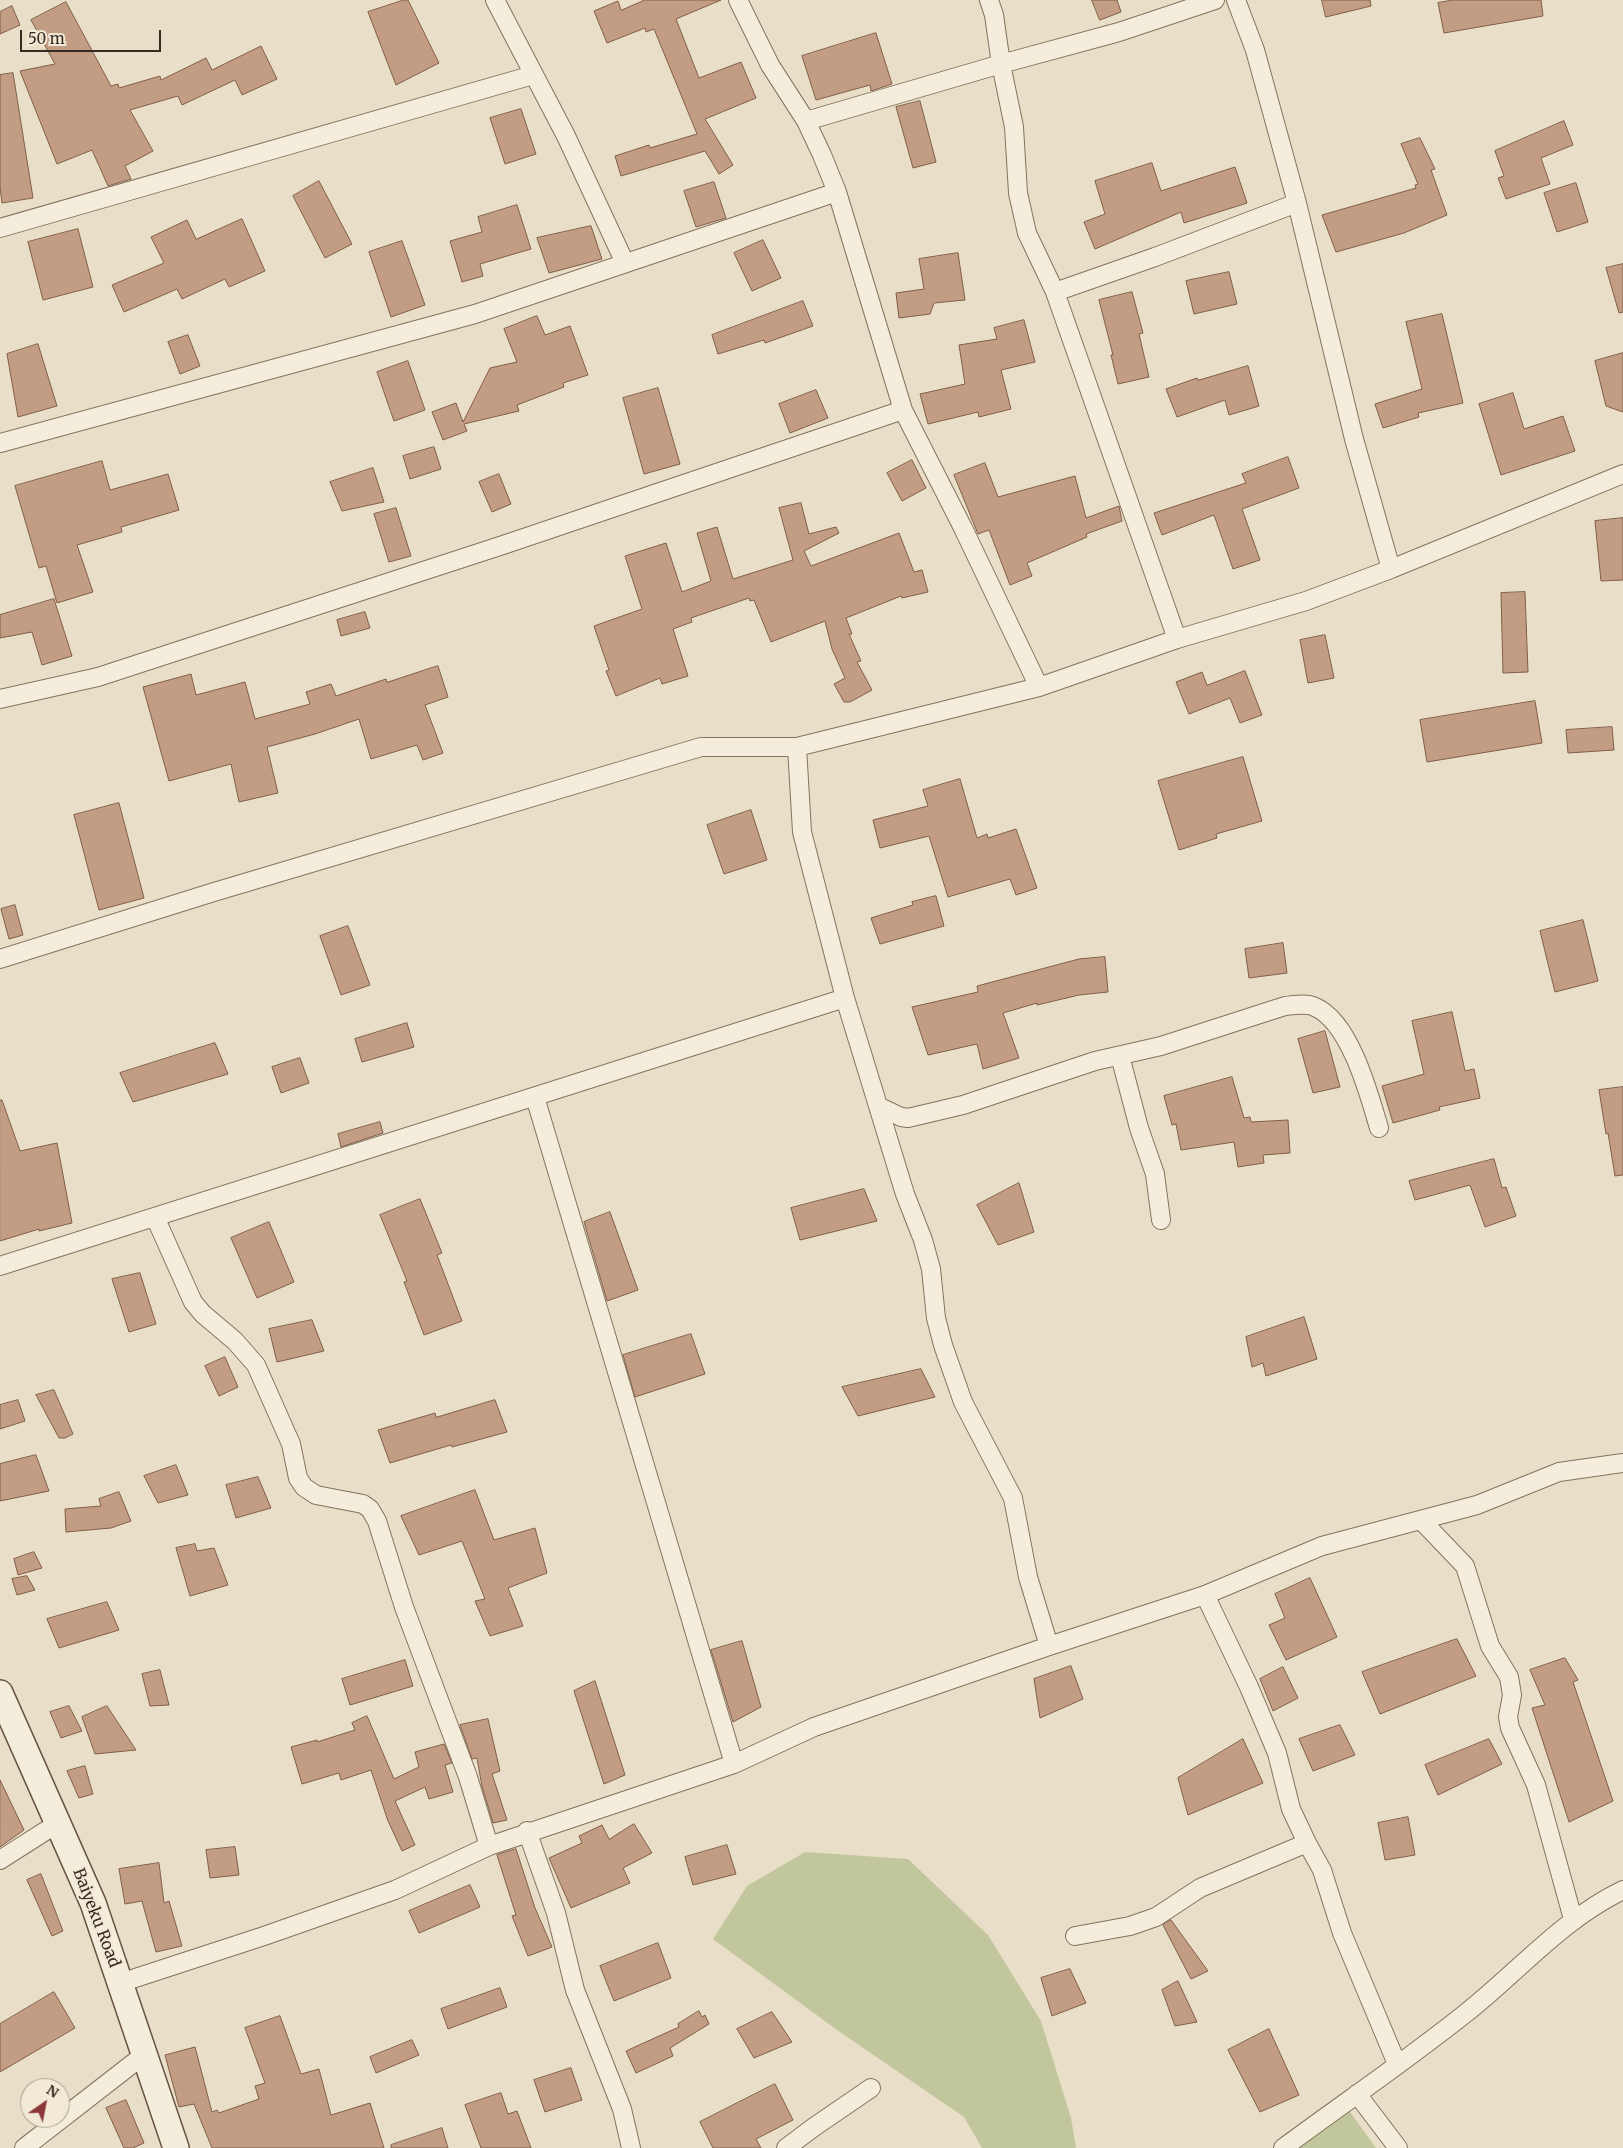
<!DOCTYPE html>
<html>
<head>
<meta charset="utf-8">
<style>
	body { margin:0 }
	#map { position:relative; width:1623px; height:2148px; overflow:hidden; background:#e9dfc8; font-family:Merriweather,serif }
	canvas { display:block }
	.north { position:absolute; left:20px; top:2078px; width:50px; height:50px; box-sizing:border-box; background:#f2ead7; border:1px solid #a79e8e; border-radius:50%; rotate:33deg; font-size:14px; font-weight:700; line-height:20px; text-align:center; color:#362b21 }
	.north::after { content:''; display:block; margin:auto; width:18px; height:22px; background:#8b3737; clip-path:polygon(50% 0,100% 100%,50% 72%,0 100%) }
	.scale { position:absolute; left:20px; top:30px; width:141px; height:22px; box-sizing:border-box; border:2px solid #362b21; border-top:0; padding-left:6px; font-size:15px; line-height:18px; white-space:nowrap; color:#362b21; -webkit-text-stroke:4px #f2ead7; paint-order:stroke }
</style>
</head>
<body>
<div id="map">
<canvas width="1623" height="2148"></canvas>
<div class="north">N</div>
<div class="scale">50 m</div>
</div>
<script>
const context = document.querySelector('canvas').getContext('2d');
context.lineJoin = 'round';
function paint(path, color) { context.fillStyle = color; context.fill(path, 'evenodd'); }
function strokePath(path, color, width, dash) { context.strokeStyle = color; context.lineWidth = width; context.lineCap = dash ? 'butt' : 'round'; context.setLineDash(dash || []); context.stroke(path); }
function label(font, color, halo, rows, align = 'center') {
  context.font = font + ' Merriweather,serif'; context.lineWidth = 4.5; context.setLineDash([]); context.textBaseline = 'middle'; context.strokeStyle = halo; context.fillStyle = color; for (const [text, x, y, turn = 0] of rows) {
    context.save(); context.translate(x, y); context.rotate((+turn || 0) * Math.PI / 180); context.textAlign = isNaN(turn) ? turn : align; if (halo) context.strokeText(text, 0, 0); context.fillText(text, 0, 0); context.restore();
  }
}
paint(new Path2D(`
	M805,1852L908,1859L988,1935L1041,2021L1071,2118L1076,2148H982L964,2117L837,2030L713,1939L747,1886Z
	M1345,2105L1376,2148H1289Z`), '#c2c69d');
const building = new Path2D(`
	M404,0H408L439,63L396,85L368,12Z
	M645,0H721L676,19L699,78L741,62L756,98L705,119L733,165L719,174L705,151L621,176L615,156L649,145L650,148L697,134L654,29L646,32L645,28L607,43L594,11L618,1L621,10Z
	M1092,0H1117L1121,12L1100,20Z
	M1322,0H1370L1371,6L1326,17Z
	M1453,0H1541L1543,16L1444,33L1438,3Z
	M66,2L111,86L118,84L119,88L160,76L161,80L206,58L212,70L261,46L277,79L242,95L235,80L182,105L178,96L130,110L153,151L125,166L131,179L108,186L92,150L57,164L20,71L55,64L31,20Z
	M12,6L20,25L0,34V12Z
	M876,33L892,84L871,91L870,85L816,100L802,56Z
	M13,73L33,198L2,203L0,188V75Z
	M920,101L936,162L913,168L896,107Z
	M521,109L536,154L505,164L490,118Z
	M1564,121L1573,145L1541,158L1550,184L1506,199L1498,178L1504,176L1495,151Z
	M1420,138L1435,169L1431,170L1447,215L1404,233L1336,252L1322,215L1416,188L1415,185L1418,184L1401,144Z
	M1152,163L1161,191L1235,167L1247,203L1184,223L1181,212L1095,249L1084,222L1105,214L1095,181Z
	M319,181L352,244L325,258L293,196Z
	M714,182L726,218L696,227L684,191Z
	M1576,183L1588,222L1557,232L1544,193Z
	M517,205L531,249L480,264L483,276L462,282L450,241L482,232L478,217Z
	M242,219L265,271L229,287L225,279L182,299L177,289L124,312L112,285L164,263L151,237L187,220L196,239Z
	M591,226L602,259L549,273L537,238Z
	M78,229L93,287L43,300L28,242Z
	M763,240L781,278L752,291L734,253Z
	M402,241L425,305L391,317L369,252Z
	M958,253L965,300L934,303L930,314L899,318L896,293L924,289L919,259Z
	M1623,264V312L1619,313L1606,268Z
	M1229,272L1237,304L1194,314L1186,281Z
	M1132,292L1143,333L1139,334L1149,377L1118,384L1111,355H1113L1099,300Z
	M803,301L813,326L765,343L764,340L718,354L712,335Z
	M1442,314L1463,403L1418,413L1419,417L1383,428L1375,404L1422,389L1406,322Z
	M537,316L545,335L570,326L588,375L563,383L564,387L517,405L519,411L464,424L467,431L443,440L432,412L456,403L463,422L490,368L517,362L504,329Z
	M1024,320L1035,362L1001,370L1011,409L979,417L978,412L928,424L920,394L965,384L959,345L997,339L994,328Z
	M188,335L200,366L180,374L168,342Z
	M38,344L57,406L18,417L7,354Z
	M1623,353V412L1606,406L1595,361Z
	M408,361L425,410L394,421L377,372Z
	M1248,366L1259,406L1229,415L1225,400L1177,417L1166,389L1197,378L1198,380Z
	M658,388L680,464L644,474L623,398Z
	M816,390L828,418L790,433L779,404Z
	M1513,393L1524,429L1563,416L1575,451L1501,475L1479,404Z
	M434,447L441,469L410,479L403,456Z
	M1288,457L1299,488L1242,509L1260,560L1233,569L1214,515L1162,535L1154,513L1246,483L1242,474Z
	M912,460L926,488L902,501L887,473Z
	M102,461L110,490L168,474L179,510L121,527L122,532L77,545L93,592L57,603L46,566L39,568L15,486Z
	M985,463L998,497L1075,476L1086,518L1119,506L1122,521L1086,534L1087,537L1027,563L1032,576L1010,585L989,530L978,534L954,475Z
	M373,468L384,502L342,511L330,482Z
	M499,474L511,504L492,512L479,482Z
	M801,503L809,534L836,527L839,533L804,551L811,566L899,533L914,572L922,570L928,592L902,598L901,596L846,618L852,634H849L861,661L857,662L872,690L850,702H844L834,684L845,678L832,649L825,621L771,642L754,600L750,601L749,598L691,618L692,622L673,629L688,676L662,684L660,678L616,696L606,671L609,670L594,626L642,609L625,556L666,543L682,592L711,581L697,533L717,527L733,579L793,560L779,508Z
	M396,508L411,556L389,562L374,514Z
	M1623,518V580L1601,581L1595,521Z
	M1525,592L1528,672L1503,673L1501,593Z
	M54,599L72,656L42,665L32,632L0,638V615Z
	M365,612L370,628L341,636L337,620Z
	M1325,635L1334,678L1308,683L1300,640Z
	M438,666L448,697L425,705L443,753L423,760L417,745L371,759L359,719L315,734L267,747L278,793L239,802L231,764L169,781L143,687L191,674L196,695L245,682L255,719L310,704L306,692L331,684L336,696L386,679L387,682Z
	M1245,671L1262,715L1240,723L1230,698L1189,714L1176,682L1202,672L1207,685Z
	M1535,701L1542,743L1427,762L1420,720Z
	M1612,727L1614,750L1568,753L1566,730Z
	M1243,757L1262,821L1216,834L1217,838L1179,850L1158,781Z
	M960,779L977,838L987,834L988,838L1016,829L1037,888L1016,895L1010,879L948,897L929,836L880,848L873,820L928,806L923,790Z
	M119,803L144,898L99,910L74,815Z
	M751,810L767,860L724,874L707,825Z
	M936,896L944,926L880,944L871,918L913,905L912,902Z
	M15,905L23,935L9,939L1,909Z
	M1583,920L1598,981L1555,992L1540,931Z
	M348,926L370,985L341,995L320,936Z
	M1283,943L1287,973L1249,978L1245,949Z
	M1105,957L1108,992L1079,995L1037,1005V1003L1003,1013L1019,1058L983,1069L977,1044L928,1055L912,1007L978,992L977,986L1030,972L1079,959Z
	M1452,1012L1465,1071L1474,1069L1480,1098L1439,1107L1440,1110L1393,1123L1382,1086L1424,1074L1412,1021Z
	M407,1023L414,1047L362,1062L355,1039Z
	M1325,1031L1340,1087L1313,1093L1298,1039Z
	M215,1043L228,1074L133,1102L120,1073Z
	M300,1058L309,1083L281,1093L272,1067Z
	M1232,1077L1244,1118L1250,1117L1251,1122L1288,1120L1290,1153L1263,1155L1264,1163L1238,1167L1234,1142L1181,1150L1176,1124L1172,1125L1164,1096Z
	M1623,1087V1175L1615,1176L1608,1133L1606,1134L1599,1090Z
	M0,1100H2L20,1151L57,1143L72,1223L39,1231V1229L0,1241Z
	M380,1122L383,1133L341,1147L338,1134Z
	M1494,1159L1502,1188L1506,1187L1516,1216L1485,1227L1470,1185L1415,1200L1409,1181Z
	M1019,1183L1034,1232L998,1245L977,1205Z
	M864,1189L877,1221L800,1240L791,1208Z
	M420,1199L442,1253L437,1255L462,1321L424,1335L404,1282L407,1281L380,1215Z
	M610,1212L638,1290L607,1301L584,1222Z
	M269,1222L294,1282L257,1298L231,1238Z
	M140,1273L156,1324L129,1332L112,1279Z
	M1304,1317L1317,1359L1266,1376L1263,1363L1252,1367L1246,1337Z
	M312,1320L324,1351L277,1362L269,1329Z
	M691,1334L705,1374L635,1397L623,1355Z
	M225,1357L238,1387L219,1396L205,1366Z
	M921,1369L935,1397L858,1416L842,1387Z
	M54,1390L73,1434L65,1438H59L36,1395Z
	M18,1400L25,1421L0,1429V1405Z
	M495,1400L507,1432L452,1447L451,1445L390,1463L378,1430L435,1413L436,1417Z
	M36,1455L49,1491L0,1501V1464Z
	M176,1465L188,1495L158,1503L144,1476Z
	M258,1477L271,1508L236,1518L226,1485Z
	M475,1490L494,1540L535,1528L547,1573L508,1588L523,1626L490,1636L475,1601L485,1599L462,1541L419,1555L401,1516Z
	M119,1492L131,1521L111,1528L66,1532L65,1509L101,1506L99,1499Z
	M195,1544L197,1551L214,1548L228,1585L190,1596L176,1548Z
	M34,1552L42,1568L18,1575L14,1559Z
	M27,1576L35,1590L17,1595L12,1579Z
	M1310,1578L1337,1637L1286,1660L1269,1625L1285,1618L1275,1594Z
	M107,1602L119,1630L59,1648L47,1619Z
	M1457,1639L1476,1676L1380,1714L1362,1672Z
	M742,1641L761,1707L733,1722L711,1650Z
	M1565,1658L1578,1680L1573,1682L1613,1801L1569,1822L1532,1708L1545,1705L1530,1670Z
	M405,1660L413,1686L350,1705L342,1679Z
	M1071,1666L1083,1699L1040,1718L1034,1679Z
	M1283,1667L1298,1698L1273,1711L1260,1679Z
	M160,1670L169,1705L150,1706L142,1674Z
	M595,1681L625,1775L604,1784L574,1691Z
	M69,1706L82,1731L61,1738L50,1712Z
	M107,1706L136,1750L95,1754L82,1717Z
	M367,1716L394,1779L419,1767L415,1752L444,1744L452,1763L445,1765L453,1792L429,1799L425,1787L395,1801L415,1845L402,1851L388,1821L371,1770L341,1780L339,1773L302,1784L291,1747L317,1740V1742L355,1730L352,1723Z
	M488,1719L500,1771L492,1774L507,1820L493,1823L482,1786L477,1758L472,1759L460,1725Z
	M1340,1725L1355,1755L1313,1771L1299,1739Z
	M1243,1739L1263,1783L1188,1815L1178,1778Z
	M1489,1739L1502,1764L1438,1795L1425,1765Z
	M85,1766L93,1794L79,1798L67,1771Z
	M0,1780L24,1830L0,1847Z
	M1408,1817L1415,1855L1385,1860L1378,1823Z
	M634,1824L652,1853L623,1868L630,1883L571,1908L549,1858L582,1843L579,1836L602,1825L609,1839Z
	M727,1845L736,1874L693,1885L685,1857Z
	M235,1847L239,1875L210,1878L206,1850Z
	M516,1849L535,1908L552,1947L528,1956L512,1916L516,1915L497,1855Z
	M159,1863L164,1903L169,1901L182,1946L156,1952L142,1901L125,1904L119,1869Z
	M41,1874L63,1931L52,1936L27,1880Z
	M470,1885L480,1907L419,1933L409,1911Z
	M1171,1920L1208,1971L1191,1979L1163,1925Z
	M658,1943L671,1978L614,2001L600,1966Z
	M1070,1969L1086,2003L1052,2016L1041,1978Z
	M1178,1981L1197,2022L1175,2026L1162,1990Z
	M500,1988L507,2007L448,2029L441,2009Z
	M54,1992L75,2028L0,2072V2024Z
	M699,2011L702,2017L705,2015L709,2024L670,2048L673,2056L636,2073L626,2051L679,2027L678,2024Z
	M772,2012L792,2042L754,2058L737,2029Z
	M280,2016L301,2074L319,2069L331,2115L370,2103L384,2148H212L194,2104L179,2107L165,2055L195,2047L212,2112L217,2110L219,2113L259,2099L255,2086L265,2083L245,2028Z
	M1269,2029L1299,2095L1260,2112L1228,2050Z
	M412,2040L419,2055L376,2073L370,2057Z
	M571,2068L582,2100L545,2112L534,2080Z
	M775,2084L793,2120L756,2139L761,2148H713L700,2122Z
	M501,2093L508,2114L517,2111L531,2148H481L465,2105Z
	M126,2100L144,2143L133,2148H124L106,2108Z
	M442,2128L448,2148H391V2145Z`);
paint(building, '#c39d83');
strokePath(building, '#805e48', 1);
const minor = new Path2D(`
	M495,0L566,136L625,263
	M738,0L770,65L806,121L822,155L837,192L903,410L963,528L1039,687
	M989,0L994,15L1001,64L1014,127L1018,193L1027,233L1055,292L1177,639
	M1236,0L1255,50L1297,203L1354,439L1391,569
	M806,121L1001,64L1119,32L1215,0
	M0,228L533,75
	M1055,292L1155,257L1297,203
	M0,443L475,314L837,192
	M0,699L98,677L503,545L903,410
	M797,747L802,832L845,998L905,1194L923,1240L931,1269L936,1318L943,1345L963,1402L1013,1498L1028,1577L1049,1646
	M0,959L214,892L701,747H797L1039,687L1177,639L1306,601L1391,569L1623,474
	M1120,1056L1139,1128L1155,1174L1161,1220
	M535,1097L734,1764
	M878,1106L901,1117L908,1118L963,1105L1095,1061L1161,1046L1285,1006C1295,1005 1306,1003 1315,1007C1350,1022 1369,1094 1379,1128
	M155,1217L193,1302L203,1314L235,1341L256,1365L291,1444L298,1478L304,1487L316,1495L363,1504L370,1509L377,1521L404,1607L468,1777L489,1846
	M0,1266L845,998
	M1422,1521L1465,1566L1490,1646L1509,1677L1512,1695L1508,1717L1510,1728L1536,1785L1573,1919
	M1205,1595L1249,1687L1277,1753L1291,1809L1307,1843L1322,1870L1342,1933L1397,2064
	M527,1831L556,1913L575,1990L622,2109L631,2148
	M0,1860L58,1823
	M1075,1936L1130,1926L1156,1917L1200,1888L1307,1843
	M120,1983L264,1936L395,1890L489,1846L734,1764L814,1727L1049,1646L1205,1595L1322,1546L1477,1505L1559,1472L1623,1463
	M1357,2094L1398,2148
	M24,2148L145,2054
	M786,2148L814,2127L871,2088
	M1283,2148C1344,2103 1407,2060 1466,2013C1519,1971 1561,1920 1623,1890`);
const secondary = new Path2D(`
	M0,1693L93,1903L176,2148`);
strokePath(minor, '#83725f', 20);
strokePath(secondary, '#655442', 28);
strokePath(minor, '#f5eddb', 18);
strokePath(secondary, '#f5eddb', 25);
label('16px', '#362b21', '#f2ead7', [
	["Baiyeku Road",96,1918,69]
]);
</script>
</body>
</html>
